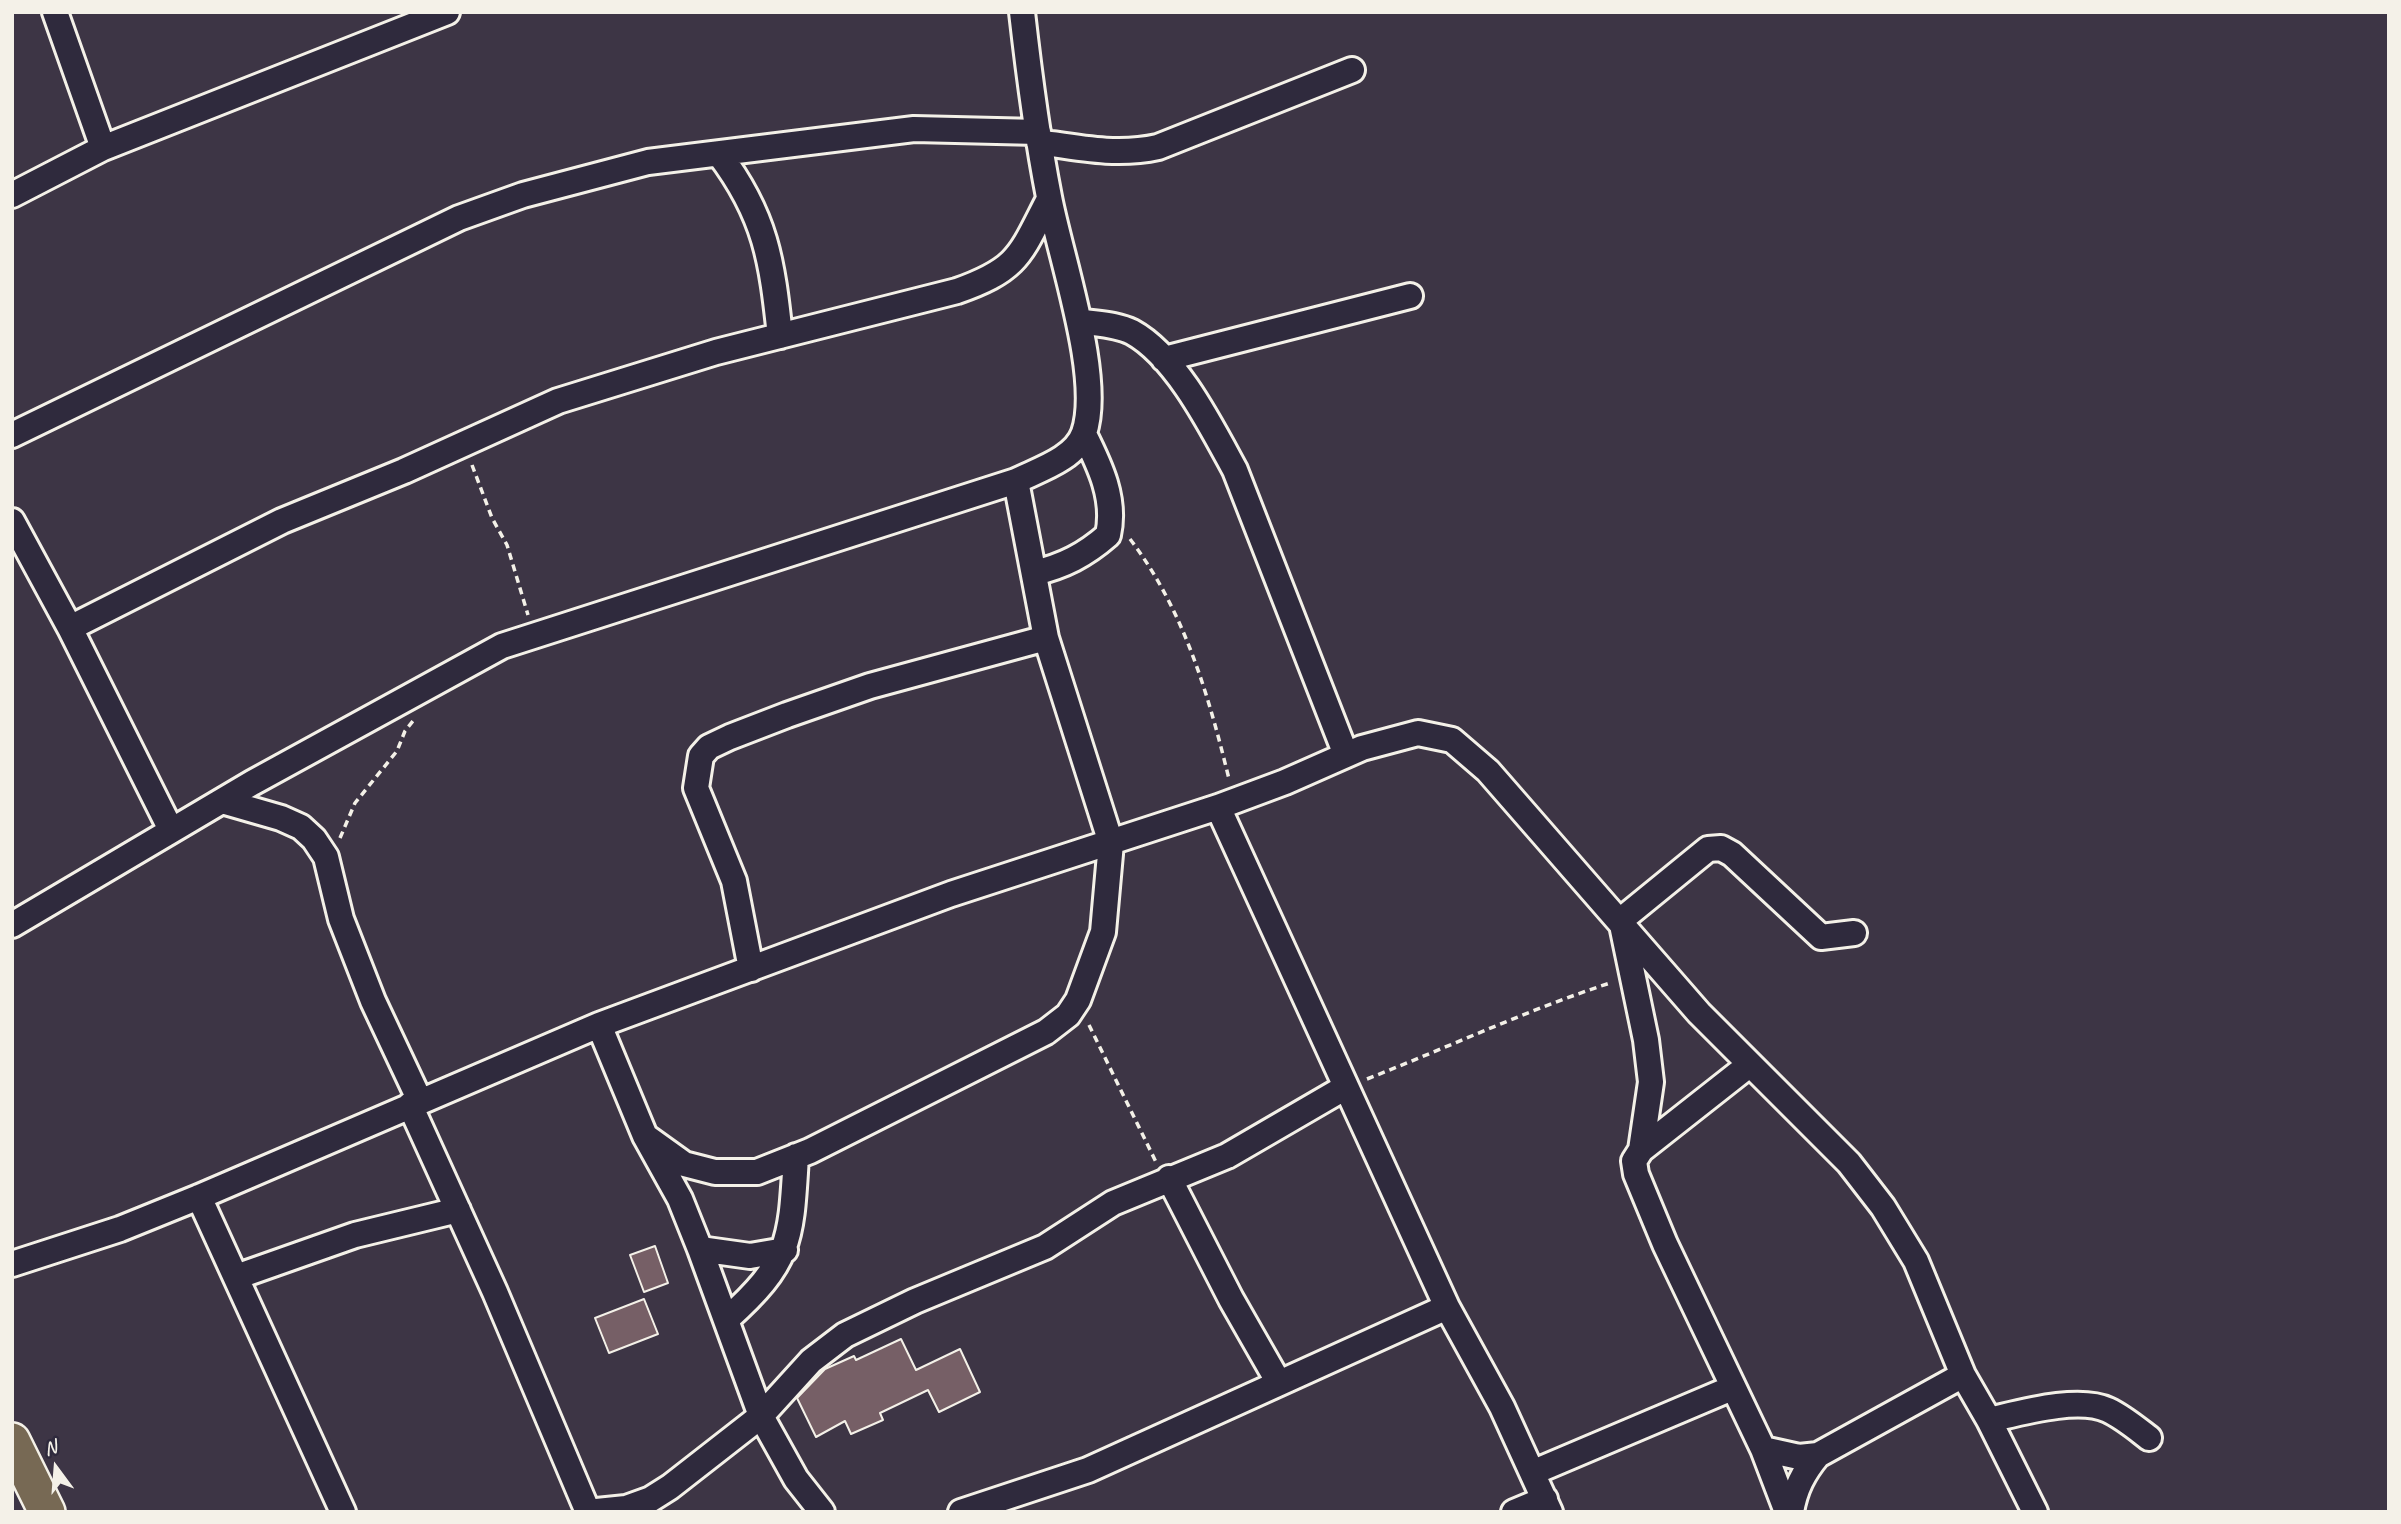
<!DOCTYPE html>
<html>
<head>
<meta charset="utf-8">
<style>
	body { margin:0 }
	#map { position:relative; width:2401px; height:1524px; overflow:hidden; background:#3d3545; font-family:Caveat,sans-serif }
	canvas { display:block }
	.frame { position:absolute; inset:0; border:14px solid #f4f1e8; pointer-events:none }
	.north { position:absolute; left:21px; top:1433px; width:70px; height:70px; -webkit-text-stroke:5px #2f2a3d; paint-order:stroke; rotate:344deg; font-size:19px; font-weight:700; line-height:28px; text-align:center; color:#f4f1e8 }
	.north::after { content:''; display:block; margin:auto; width:24px; height:32px; background:#f4f1e8; clip-path:polygon(50% 0,100% 100%,50% 72%,0 100%) }
</style>
</head>
<body>
<div id="map">
<canvas width="2401" height="1524"></canvas>
<div class="frame"></div>
<div class="north">N</div>
</div>
<script>
const context = document.querySelector('canvas').getContext('2d');
context.lineJoin = 'round';
function paint(path, color) { context.fillStyle = color; context.fill(path, 'evenodd'); }
function strokePath(path, color, width, dash) { context.strokeStyle = color; context.lineWidth = width; context.lineCap = dash ? 'butt' : 'round'; context.setLineDash(dash || []); context.stroke(path); }
const building = new Path2D(`
	M655,1246L668,1283L644,1292L630,1255Z
	M644,1299L658,1334L609,1353L595,1318Z
	M901,1339L916,1370L960,1349L980,1392L939,1412L928,1390L880,1413L883,1420L851,1434L845,1421L816,1437L797,1398L825,1369L854,1356L856,1360Z`);
paint(building, '#765f66');
strokePath(building, '#f4f1e8', 2);
const minor = new Path2D(`
	M55,12L103,148
	M1039,142C1080,148 1117,156 1158,147L1352,70
	M719,154C766,216 772,261 780,336
	M12,195L103,148L447,12
	M1079,321C1096,324 1116,324 1132,332C1176,356 1211,426 1235,470L1346,755
	M1164,359L1410,296
	M12,435L459,218L523,195L648,162L914,129L1038,132
	M12,521L70,628L171,830
	M1034,573C1064,566 1085,555 1108,535C1116,499 1100,466 1084,434
	M70,628L282,521L404,471L558,401L716,352L957,291C1019,269 1020,255 1049,199
	M222,801L281,818L301,827L314,839L326,857L341,919L373,1001L420,1101
	M1218,807L1447,1307L1502,1407L1550,1512
	M12,925L252,783L502,646L1016,481C1038,470 1075,459 1084,433C1103,378 1060,256 1049,197C1037,136 1029,74 1022,12
	M751,969L734,881L696,788L701,756L709,747L730,737L787,715L870,686L1046,638
	M599,1025L645,1136L680,1199L700,1249L761,1416L796,1479L822,1512
	M1749,1065L1641,1150L1634,1161L1636,1174L1665,1244L1763,1449L1787,1512
	M410,1105L495,1292L588,1512
	M645,1136L684,1164L715,1172H757L810,1151L1046,1032L1068,1015L1078,1000L1103,932L1111,843L1046,638L1016,481
	M1641,1150L1651,1082L1646,1040L1621,920L1708,849L1721,848L1732,854L1821,937L1854,933
	M1169,1178L1231,1299L1279,1383
	M199,1197L343,1512
	M700,1249L750,1256L785,1250
	M12,1264L120,1229L199,1197L599,1025L951,894L1218,807L1285,782L1362,748L1418,733L1452,740L1488,771L1699,1013L1849,1163L1883,1207L1916,1261L1963,1375L1989,1420L2035,1512
	M236,1277L355,1235L458,1210
	M727,1319C792,1261 791,1239 796,1156
	M1989,1420C2020,1413 2078,1396 2108,1410C2123,1417 2136,1428 2149,1438
	M1763,1449L1799,1457L1818,1455L1963,1375
	M1534,1472L1732,1388
	M587,1512L626,1508L651,1499L670,1487L761,1416L811,1361L845,1335L915,1301L1045,1247L1113,1203L1227,1156L1344,1088
	M961,1512L1088,1470L1447,1307
	M1514,1512L1545,1499
	M1791,1512C1795,1489 1803,1473 1818,1455`);
const highway = new Path2D(`
	M12,1441L47,1512`);
strokePath(minor, '#f4f1e8', 30);
strokePath(highway, '#f4f1e8', 40);
strokePath(new Path2D(`
	M472,465L492,518L507,545L528,615
	M1130,539C1184,610 1208,693 1229,779
	M340,838L355,803L397,751L405,731L413,721
	M1089,1025L1156,1162
	M1367,1079C1449,1047 1527,1010 1610,983`), '#f4f1e8', 3.5, [7, 5]);
strokePath(minor, '#2f2a3d', 24);
strokePath(highway, '#776954', 35);
</script>
</body>
</html>
